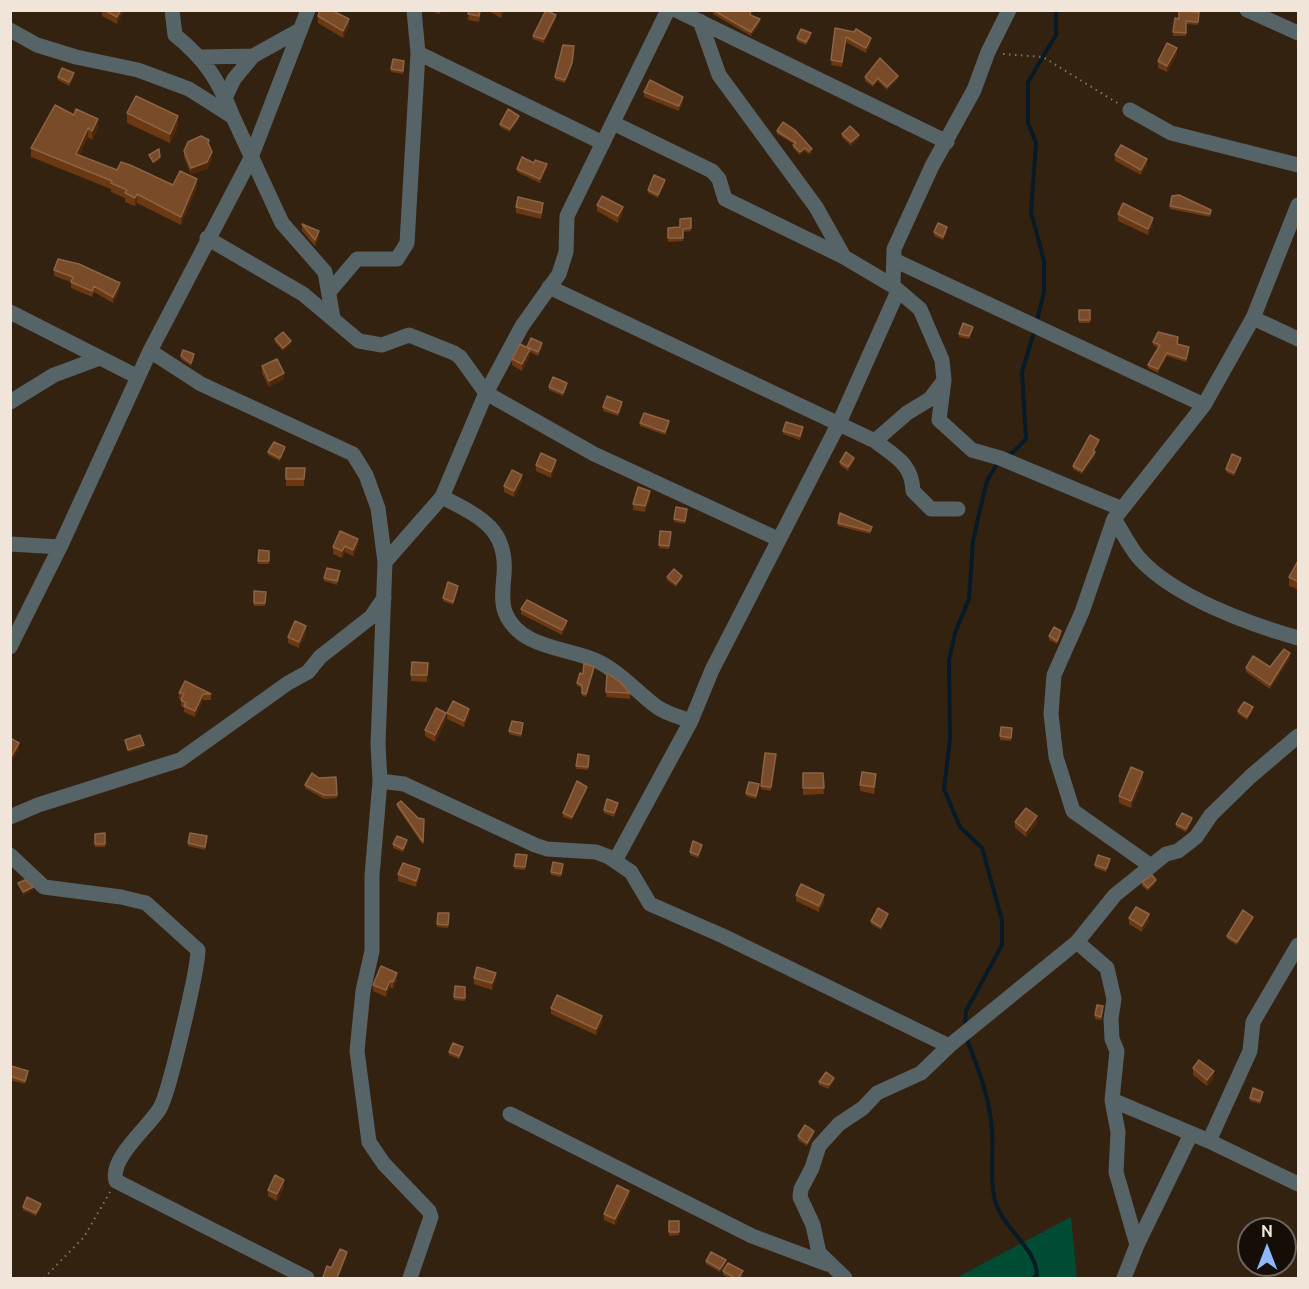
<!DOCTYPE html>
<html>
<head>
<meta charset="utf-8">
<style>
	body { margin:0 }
	#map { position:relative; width:1309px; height:1289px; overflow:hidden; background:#342211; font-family:Ubuntu,sans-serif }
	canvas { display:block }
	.frame { position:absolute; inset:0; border:12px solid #f1e5da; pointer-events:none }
	.north { position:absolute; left:1237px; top:1217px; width:60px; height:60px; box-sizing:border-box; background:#150e07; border:2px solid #6d645b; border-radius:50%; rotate:0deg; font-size:16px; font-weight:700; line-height:24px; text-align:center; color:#f1e5da }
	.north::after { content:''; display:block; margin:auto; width:21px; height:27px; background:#8db9fc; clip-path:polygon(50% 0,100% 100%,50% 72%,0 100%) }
</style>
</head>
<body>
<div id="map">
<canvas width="1309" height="1289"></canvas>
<div class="frame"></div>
<div class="north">N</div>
</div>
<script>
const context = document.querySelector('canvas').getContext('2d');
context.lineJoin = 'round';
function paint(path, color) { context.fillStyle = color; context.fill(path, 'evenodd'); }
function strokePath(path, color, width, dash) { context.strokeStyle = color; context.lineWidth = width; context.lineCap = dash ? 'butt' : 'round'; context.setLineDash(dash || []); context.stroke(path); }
paint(new Path2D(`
	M1071,1217L1077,1278H956Z`), '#004b33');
strokePath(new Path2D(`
	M1037,321L1044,292V261L1031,212L1036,143L1028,123V82L1056,35V10
	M1005,456L1013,452L1026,439L1022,372L1035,329
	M965,1027L966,1011L1002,945V920L982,848L960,827L944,789L950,739L949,660L955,633L969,599L973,541L980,510L987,481L998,462
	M966,1037C978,1068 990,1098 992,1131C994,1155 989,1181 996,1204C1005,1230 1036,1248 1037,1275L1034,1278`), '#061a27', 4);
strokePath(new Path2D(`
	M1003,54L1043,57L1119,104
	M44,1278L84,1237L110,1192`), '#837465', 2, [1.5, 4.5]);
strokePath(new Path2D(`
	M172,10L175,35C206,60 219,81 233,117
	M676,10L947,142
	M1247,10L1298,33
	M700,21L719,75L816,207L844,257
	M10,30L37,45L76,57L138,70L189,89L233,117L282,223L325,272L333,318
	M418,53L603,143
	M202,57L253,56L298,31
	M225,98L234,79L253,56
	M1130,110L1171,133L1298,165
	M613,123L712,171L719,179L725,199L844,257L893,286L920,309L942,360L944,380L939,420L972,450L1000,458L1122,509
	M207,238L303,294L359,341L382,345L409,335L454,353L460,357L486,393L594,454L778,539
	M894,260L1204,405
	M893,286L894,249L932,166L974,90L988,52L1009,10
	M549,287L875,441C896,457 912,464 913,491L931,509H958
	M329,292L357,259H397L407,243L418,53L414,10
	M10,312L138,377
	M1253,318L1298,339
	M150,351L201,384L353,454L366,475L378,508L385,562L378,744L380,781L372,876V951L363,991L357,1051L369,1142L384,1164L429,1211L431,1217L410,1278
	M10,402L54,375L100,358
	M875,441L907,413L930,399L942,383
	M442,497C479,516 508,528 504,575C503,587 501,601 505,612C520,650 569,647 599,662C621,673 638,693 657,707C667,714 680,717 691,721
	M1114,519C1122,531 1129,546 1139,558C1174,597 1249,624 1298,638
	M10,544L60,547
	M385,562L442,497L486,393L522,326L559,274L566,252L567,216L668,10
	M10,647L60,547L150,351L250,160L308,10
	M380,781L404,784L535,845L547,849L596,852L609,857L631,872L650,904L723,936L949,1046
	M10,817L38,805L180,760L288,683L308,672L320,657L371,617L384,598
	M10,855L44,887L121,897L146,903L198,950C198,969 169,1093 160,1108C150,1126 109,1158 116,1181L307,1278
	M615,861L691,721L712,670L839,423L898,291
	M1151,866L1073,811L1056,757L1051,714L1054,675L1082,612L1114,519L1204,405L1253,318L1298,205
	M1077,942L1107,968L1114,999L1111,1019L1112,1039L1117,1051L1112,1100L1118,1132L1116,1172L1137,1245L1124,1278
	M1112,1100L1209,1141L1298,1184
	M510,1114L752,1236L827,1264
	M1209,1141L1250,1051L1253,1022L1298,945
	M1137,1245L1191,1134
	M845,1278L819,1253L813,1225L800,1197L801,1189L812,1168L819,1146L839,1124L863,1108L877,1093L921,1073L949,1046L1077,942L1115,895L1166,854L1178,851L1196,837L1211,815L1251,776L1298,736`), '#566367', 15);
paint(new Path2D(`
	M102,10H124L117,24L102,16Z
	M430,10H441L440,14L430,11Z
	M465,10H481L479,22L468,20L469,12Z
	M487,10H505L501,18Z
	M713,10L751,15L760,23L751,36L713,14Z
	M1199,12L1198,25L1186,24V36H1173V32L1179,19Z
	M318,16L349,26L343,38L318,23Z
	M556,18L544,43L533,39V36Z
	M835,28L871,43L866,53L846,42L842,67L831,65Z
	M811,36L806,45L797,41V38Z
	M574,49L572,66L565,83L555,80V77Z
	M1177,54L1167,72L1158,68V61Z
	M404,64L403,74L391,72V69Z
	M74,76L69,86L58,80V77Z
	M865,77L898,79L887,90L878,81L873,87L865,81Z
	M644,92L683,102L679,111L644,97Z
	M55,105L98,128L92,140L88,137L79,156L117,170L173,185L197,187L181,225L137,203L135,206L125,202V198L111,192V189L31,157V148Z
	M127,113L178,126L170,143L127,123Z
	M519,119L510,132L500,127V124Z
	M777,131L812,152L809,154L805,151L800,155L793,148L794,144L777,134Z
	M842,134L859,138L851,146L842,137Z
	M209,146L212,158L207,169L191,174L184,157V151Z
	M1115,155L1147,164L1141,175L1115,161Z
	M534,163L547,167L540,183L517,172V169Z
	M665,183L658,198L648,193V190Z
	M597,205L623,213L618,223L597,211Z
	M1170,206L1211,213L1210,217L1170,209Z
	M516,207L543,209L541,219L516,213Z
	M1118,214L1153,224L1148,235L1118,221Z
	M691,218V231L683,232V241L668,242V228L680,227Z
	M302,224L319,238L315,246L302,231Z
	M947,231L943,240L934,236V232Z
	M54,270L120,289L113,303L94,292L92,297L71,288V282L54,276Z
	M1079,310H1090V323H1079Z
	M973,330L969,339L959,337V334Z
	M275,339L291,344L283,351L275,342Z
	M1178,340V344L1189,351L1186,362L1167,356L1158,373L1148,368V365L1158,348L1153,345V342Z
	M542,346L538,356L530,352V355L522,371L512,365V359L527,347Z
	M181,356L194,357L191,366L181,359Z
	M262,366L284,379L269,387L262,373Z
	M567,386L563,396L549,390V387Z
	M622,405L618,416L603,411V407Z
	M640,423L669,424L665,435L640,426Z
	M803,430L800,440L783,434V431Z
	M1099,443L1094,452L1095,456L1082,474L1073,469V466Z
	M285,450L280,461L268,455V452Z
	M854,461L848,471L840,465V462Z
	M1241,461L1234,476L1226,472V469Z
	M536,465L556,466L551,478L536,471Z
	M286,468H305L304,486H286Z
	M522,481L514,497L504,492V486Z
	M650,497L645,512L633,510V504Z
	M687,512L685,524L674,522V519Z
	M838,523L872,530L870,534L838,526Z
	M660,531L671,532L669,549L659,548Z
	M358,545L353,556L345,552L342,558L333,554V547Z
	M259,550L269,551V564H258Z
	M1299,559V590L1289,586V577Z
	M340,574L337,585L324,581V578Z
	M667,577L682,579L676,587L667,580Z
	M458,589L453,605L443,601V598Z
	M254,591L266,592L265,606H254Z
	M521,609L567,625L562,635L521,614Z
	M306,633L299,648L288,643V637Z
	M1061,635L1057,644L1049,640V636Z
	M1290,658L1270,689L1246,672V668L1270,667Z
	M428,663L427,682L411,681V675Z
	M594,671L586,697L582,696V688L577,686V683L583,674Z
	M607,673L630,693V699L606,697Z
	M179,693L211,694V700H203L195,717L184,712V708L181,706V699H179Z
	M1253,710L1247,720L1238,714V711Z
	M447,713L469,715L464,727L447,719Z
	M446,720L435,742L425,736V730Z
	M523,726L521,737L509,734V731Z
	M1012,728L1011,741L1000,740V736Z
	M578,754L589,756L588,770L576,769Z
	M776,757L771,791L761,789V786Z
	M803,773H823L824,794L803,795Z
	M336,777L337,798L324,799L305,788V785Z
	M1143,779L1131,808L1119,803V796Z
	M876,781L874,794L860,791V785Z
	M759,788L756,799L746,796V793Z
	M587,790L572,820L563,817V813Z
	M397,804L418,818L424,819L423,845L397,807Z
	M618,806L614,817L604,813V810Z
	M1192,821L1186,832L1176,827V824Z
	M1015,822L1037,823L1026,837L1015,828Z
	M105,833V847H95V834Z
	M207,839L205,850L188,846V843Z
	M407,843L403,852L393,848V844Z
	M702,848L698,858L690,855V852Z
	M516,854L527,855L525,870L514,869Z
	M1110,862L1106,872L1095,868V865Z
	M563,867L561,877L551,875V872Z
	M398,874L420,876L416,887L398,881Z
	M1142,882L1156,883L1148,891L1142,886Z
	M796,895L824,902L819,912L796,901Z
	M438,913H449L448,928L437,927Z
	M888,917L881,930L871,924V921Z
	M1129,918L1149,921L1142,932L1129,924Z
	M1253,920L1237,945L1227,939V936Z
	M474,978L496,979L492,990L474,984Z
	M397,980L393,989L390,987L386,997L373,991V985Z
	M455,986L465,987V1001L454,1000Z
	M551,1008L602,1022L596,1035L551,1014Z
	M1103,1010L1101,1020L1095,1019V1015Z
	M463,1050L459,1059L449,1055V1052Z
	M1193,1068L1214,1078L1207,1086L1193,1075Z
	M10,1069L28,1075L25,1084L10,1080Z
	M834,1081L829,1089L819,1085V1082Z
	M1263,1095L1260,1104L1250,1101V1098Z
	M814,1134L807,1146L798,1140V1136Z
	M284,1187L277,1201L268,1196V1190Z
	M629,1197L615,1225L604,1220V1214Z
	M23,1207H41L36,1216L23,1210Z
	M669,1221H679V1235L669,1236Z
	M706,1261L726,1263L720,1272L706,1264Z
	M723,1271L743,1275L740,1278H729L723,1275Z`), '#6b3812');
paint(new Path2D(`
	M121,10H124L117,24V17Z
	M502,10H505L501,18V12Z
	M556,15V18L544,43V39Z
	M349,19V26L343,38V31Z
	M760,19V23L751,36V32Z
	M871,38V43L866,53V48Z
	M1177,48V54L1167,72V66Z
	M574,49L572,66L565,83V80Z
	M898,76V79L887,90V87Z
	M878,78V81L873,87V84Z
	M683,97V102L679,111V106Z
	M178,116V126L170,143V134Z
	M519,116V119L510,132V129Z
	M98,119V128L92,140V131Z
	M88,128V137L76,162V154Z
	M859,135V138L851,146V142Z
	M805,148V151L800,155V152Z
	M212,152V158L207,169L191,174V168Z
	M160,157V160L153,165V162Z
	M1147,159V164L1141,175V170Z
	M547,164V167L540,183V179Z
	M197,179V187L181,225V217Z
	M665,180V183L658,198V195Z
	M137,194V203L135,206V198Z
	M623,207V213L618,223V216Z
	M1153,218V224L1148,235V229Z
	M319,231V238L315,246V240Z
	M120,283V289L113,303V297Z
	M291,341V344L283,351V348Z
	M530,349V355L522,371V364Z
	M1167,353V356L1158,373V369Z
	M284,373V379L269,387V381Z
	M1099,440V443L1093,454V451Z
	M285,447V450L280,461V458Z
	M1095,452V456L1082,474V471Z
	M854,458V461L848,471V467Z
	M1241,458V461L1234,476V473Z
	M556,460V466L551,478V472Z
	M522,475V481L514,497V491Z
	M650,491V497L645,512V506Z
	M358,539V545L353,556V550Z
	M345,546V552L342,558V551Z
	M682,576V579L676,587V584Z
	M567,621V625L562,635V630Z
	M306,626V633L299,648V642Z
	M1290,653V658L1270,689V685Z
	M594,667V671L586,697V694Z
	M203,694V700L195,717V711Z
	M1253,707V710L1247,720V717Z
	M469,709V715L464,727V721Z
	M446,713V720L435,742V735Z
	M19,743V749L10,765V759Z
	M144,745V748L128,753V750Z
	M1143,772V779L1131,808V801Z
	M587,787V790L572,820V817Z
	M1037,816V823L1026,837V831Z
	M1192,818V821L1186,832V829Z
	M420,869V876L416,887V881Z
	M1156,880V883L1148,891V888Z
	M33,887V890L23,896V892Z
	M824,895V902L819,912V906Z
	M888,914V917L881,930V927Z
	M1149,914V921L1142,932V926Z
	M1253,917V920L1237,945V942Z
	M397,973V980L393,989V982Z
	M496,973V979L492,990V983Z
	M390,981V987L386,997V990Z
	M602,1016V1022L596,1035V1029Z
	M1214,1071V1078L1207,1086V1080Z
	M834,1078V1081L829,1089V1085Z
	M814,1131V1134L807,1146V1143Z
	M284,1180V1187L277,1201V1194Z
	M629,1191V1197L615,1225V1219Z
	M41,1204V1207L36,1216V1213Z
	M347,1252V1256L338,1278H337Z
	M726,1260V1263L720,1272V1269Z`), '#4f2709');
const building = new Path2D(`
	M104,10H121L117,17Z
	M320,10H331L349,19L343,31L318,16Z
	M469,10H480L479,16L468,14Z
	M546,10L556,15L544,39L533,36Z
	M713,10H751L750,15L760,19L751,32Z
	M1179,11L1199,12L1198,22L1186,21V33L1173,32L1175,18L1179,19Z
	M835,28L854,32L856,29L871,38L866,48L846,37L842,62L831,60Z
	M801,29L811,33L806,42L797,38Z
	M1167,43L1177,48L1167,66L1158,61Z
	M563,45L574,46L572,63L565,80L555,77Z
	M880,58L898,76L887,87L878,78L873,84L865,77Z
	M393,59L404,61L403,71L391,69Z
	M62,68L74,73L69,82L58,77Z
	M650,80L683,97L679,106L644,92Z
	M136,96L178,116L170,134L127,113Z
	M55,105L74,115L76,109L98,119L92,131L88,128L76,154L81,156L117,170L121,162L130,165L173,185L180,171L197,179L181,217L137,194L135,198L125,193L127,190L111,183L112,181L31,148Z
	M508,109L519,116L510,129L500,124Z
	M783,122L795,130L812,149L809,151L805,148L800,152L793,145L796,143L777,131Z
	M850,126L859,135L851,142L842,134Z
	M201,136L209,140L208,143L212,152L207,162L191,168L184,151L188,142Z
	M1121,145L1147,159L1141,170L1115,155Z
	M159,149L160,157L153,162L149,155Z
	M522,157L534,163L535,160L547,164L540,179L517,169Z
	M654,175L665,180L658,195L648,190Z
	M1179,195L1211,210L1210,214L1170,206L1172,196Z
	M602,196L623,207L618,216L597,205Z
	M518,197L543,203L541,213L516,207Z
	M1123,203L1153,218L1148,229L1118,214Z
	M691,218V228L683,229V238H668V228L680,227V219Z
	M938,223L947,227L943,237L934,232Z
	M302,224L319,231L315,240Z
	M58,259L79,264L120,283L113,297L94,286L92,291L71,282L73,277L54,270Z
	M1079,310H1090V320H1079Z
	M963,323L973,327L969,336L959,334Z
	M283,332L291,341L283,348L275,339Z
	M1158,332L1178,337L1177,344L1189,347L1186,359L1167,353L1158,369L1148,365L1160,345L1153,342Z
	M531,338L542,343L538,352L527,347Z
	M520,344L530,349L522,364L512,359Z
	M183,350L194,354L191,363L181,356Z
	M277,359L284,373L269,381L262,366Z
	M553,377L567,383L563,393L549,387Z
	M607,396L622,402L618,413L603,407Z
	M644,413L669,421L665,432L640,423Z
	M786,422L803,427L800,436L783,431Z
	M1090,435L1099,440L1093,451L1095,452L1082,471L1073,466Z
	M274,442L285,447L280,458L268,452Z
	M846,452L854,458L848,467L840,462Z
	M541,453L556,460L551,472L536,465Z
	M1232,454L1241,458L1234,473L1226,469Z
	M286,468H305L304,479H286Z
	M512,470L522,475L514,491L504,486Z
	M638,487L650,491L645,506L633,504Z
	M676,507L687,509L685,521L674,519Z
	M840,513L872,527L870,531L838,523Z
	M340,531L358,539L353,550L345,546L342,551L333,547Z
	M660,531L671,532L669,546L659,545Z
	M259,550L269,551V561H258Z
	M1299,559V582L1289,577Z
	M327,568L340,571L337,581L324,578Z
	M674,569L682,576L676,584L667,577Z
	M448,582L458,586L453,602L443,598Z
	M254,591L266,592L265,603H254Z
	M527,600L567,621L562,630L521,609Z
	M295,621L306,626L299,642L288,637Z
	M1054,627L1061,631L1057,641L1049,636Z
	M1284,649L1290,653L1270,685L1246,668L1253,656L1270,667Z
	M412,662L428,663L427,675H411Z
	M584,663L594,667L586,694L582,693V685L577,683L580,673L583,674Z
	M607,673L620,682L630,693L606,692Z
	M185,681L211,694H203L195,711L184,706L186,703L181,700L184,693H179Z
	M453,701L469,709L464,721L447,713Z
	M1244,702L1253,707L1247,717L1238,711Z
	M436,708L446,713L435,735L425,730Z
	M512,721L523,723L521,734L509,731Z
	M1001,727L1012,728L1011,738L1000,736Z
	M140,735L144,745L128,750L125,740Z
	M10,738L19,743L10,759Z
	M765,753L776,754L771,787L761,786Z
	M578,754L589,756L588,767L576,766Z
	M1131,767L1143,772L1131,801L1119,796Z
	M862,772L876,774L874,787L860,785Z
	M312,773L319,778L336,777L337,795H324L305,785Z
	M803,773H823L824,788H803Z
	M577,781L587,787L572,817L563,813Z
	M749,782L759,784L756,796L746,793Z
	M607,799L618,803L614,813L604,810Z
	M401,801L418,818L424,819L423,842L397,804Z
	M1026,808L1037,816L1026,831L1015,822Z
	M1182,813L1192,818L1186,829L1176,824Z
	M105,833V844H95V834Z
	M190,833L207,836L205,847L188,843Z
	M397,836L407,840L403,849L393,844Z
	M693,841L702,845L698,855L690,852Z
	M516,854L527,855L525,867L514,866Z
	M1098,855L1110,859L1106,869L1095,865Z
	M553,862L563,864L561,874L551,872Z
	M403,863L420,869L416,881L398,874Z
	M1152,875L1156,880L1148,888L1142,882Z
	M25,880L33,887L23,892L18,883Z
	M801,884L824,895L819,906L796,895Z
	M1136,907L1149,914L1142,926L1129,918Z
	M878,908L888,914L881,927L871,921Z
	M1243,910L1253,917L1237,942L1227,936Z
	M438,913H449L448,925L437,924Z
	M381,966L397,973L393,982L390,981L386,990L373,985Z
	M477,967L496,973L492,983L474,978Z
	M455,986L465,987V998L454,997Z
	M557,995L602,1016L596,1029L551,1008Z
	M1097,1005L1103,1006L1101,1017L1095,1015Z
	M453,1043L463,1047L459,1056L449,1052Z
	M1199,1060L1214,1071L1207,1080L1193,1068Z
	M11,1066L28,1071L25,1081L10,1076Z
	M826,1072L834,1078L829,1085L819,1082Z
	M1253,1088L1263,1092L1260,1101L1250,1098Z
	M805,1125L814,1131L807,1143L798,1136Z
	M275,1175L284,1180L277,1194L268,1190Z
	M617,1185L629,1191L615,1219L604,1214Z
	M27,1197L41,1204L36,1213L23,1207Z
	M669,1221H679V1232H669Z
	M340,1249L347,1252L337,1278H328L323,1277L327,1266L331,1268Z
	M711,1252L726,1260L720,1269L706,1261Z
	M728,1263L743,1271L738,1278H735L723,1271Z`);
paint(building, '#794b28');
strokePath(building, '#8c6344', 1.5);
</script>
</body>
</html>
